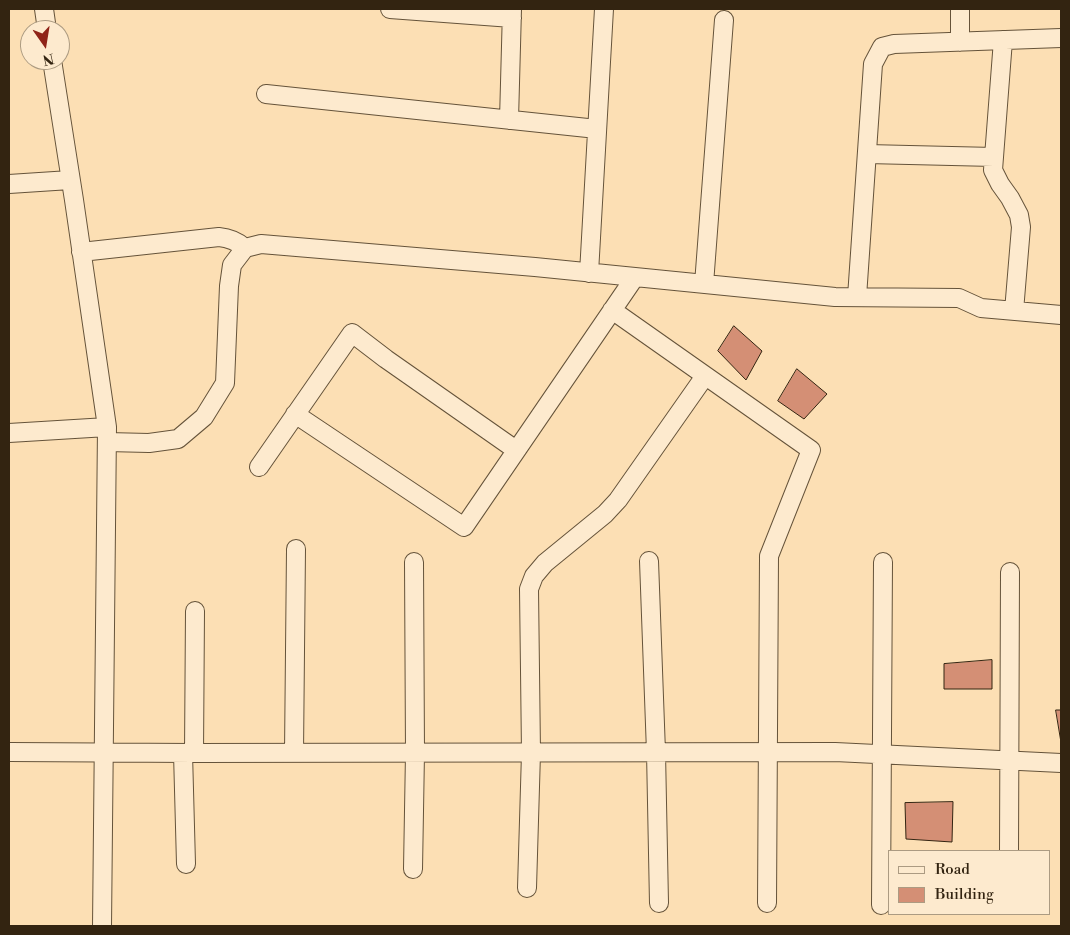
<!DOCTYPE html>
<html>
<head>
<meta charset="utf-8">
<style>
	body { margin:0 }
	#map { position:relative; width:1070px; height:935px; overflow:hidden; background:#fcdfb4; font-family:"Libre Bodoni",serif }
	canvas { display:block }
	.frame { position:absolute; inset:0; border:10px solid #332411; pointer-events:none }
	.legend { position:absolute; left:888px; top:850px; width:162px; height:65px; box-sizing:border-box; background:#fdeace; border:1px solid #ac9b82; margin:0; padding:6px 9px; list-style:none; font-size:15px; color:#332411 }
	.legend li { display:flex; align-items:center; gap:10px; height:25px }
	.legend b { width:25px; border:1px solid #ac9b82 }
	.north { position:absolute; left:20px; top:20px; width:50px; height:50px; box-sizing:border-box; background:#fdeace; border:1px solid #ac9b82; border-radius:50%; rotate:167deg; font-size:14px; font-weight:700; line-height:20px; text-align:center; color:#332411 }
	.north::after { content:''; display:block; margin:auto; width:18px; height:22px; background:#8f2418; clip-path:polygon(50% 0,100% 100%,50% 72%,0 100%) }
</style>
</head>
<body>
<div id="map">
<canvas width="1070" height="935"></canvas>
<div class="frame"></div>
<ul class="legend">
<li><b style="height:6px;background:#fdeace"></b>Road</li>
<li><b style="height:14px;background:#d48f75"></b>Building</li>
</ul>
<div class="north">N</div>
</div>
<script>
const context = document.querySelector('canvas').getContext('2d');
context.lineJoin = 'round';
function paint(path, color) { context.fillStyle = color; context.fill(path, 'evenodd'); }
function strokePath(path, color, width, dash) { context.strokeStyle = color; context.lineWidth = width; context.lineCap = dash ? 'butt' : 'round'; context.setLineDash(dash || []); context.stroke(path); }
const building = new Path2D(`
	M734,326L762,351L746,380L718,351Z
	M797,369L827,394L804,419L778,401Z
	M992,660V689H944V664Z
	M1056,710H1061V742Z
	M953,802L952,842L906,839L905,803Z`);
paint(building, '#d48f75');
strokePath(building, '#332411', 1);
const street = new Path2D(`
	M44,9L47,30
	M390,9L512,18
	M1003,40L993,170L1000,184L1010,198L1019,215L1021,227L1014,311
	M960,42V9
	M52,60L74,200L107,427L102,926
	M266,94L597,129
	M509,120L512,9
	M867,154L994,157
	M9,184L70,180
	M81,252L219,237C230,238 237,241 245,248
	M589,273L604,9
	M704,284L724,20
	M857,297L873,64L882,47L894,44L1061,38
	M612,310L811,450L769,556L767,903
	M295,414L464,527L635,277
	M9,433L107,427
	M107,442L149,443L178,439L204,417L225,383L229,286L232,265L245,248L261,244L535,267L835,297L959,298L981,308L1061,315
	M259,467L352,333L386,359L516,450
	M649,561L656,752L659,903
	M9,752L194,753L835,752L1061,763
	M183,753L186,864
	M194,753L195,611
	M294,753L296,549
	M1009,851L1010,572
	M413,869L415,753L414,562
	M527,888L531,753L529,589L534,576L545,563L605,514L618,500L705,376
	M881,905L883,562`);
strokePath(street, '#65533a', 20);
strokePath(street, '#fdeace', 18);
</script>
</body>
</html>
